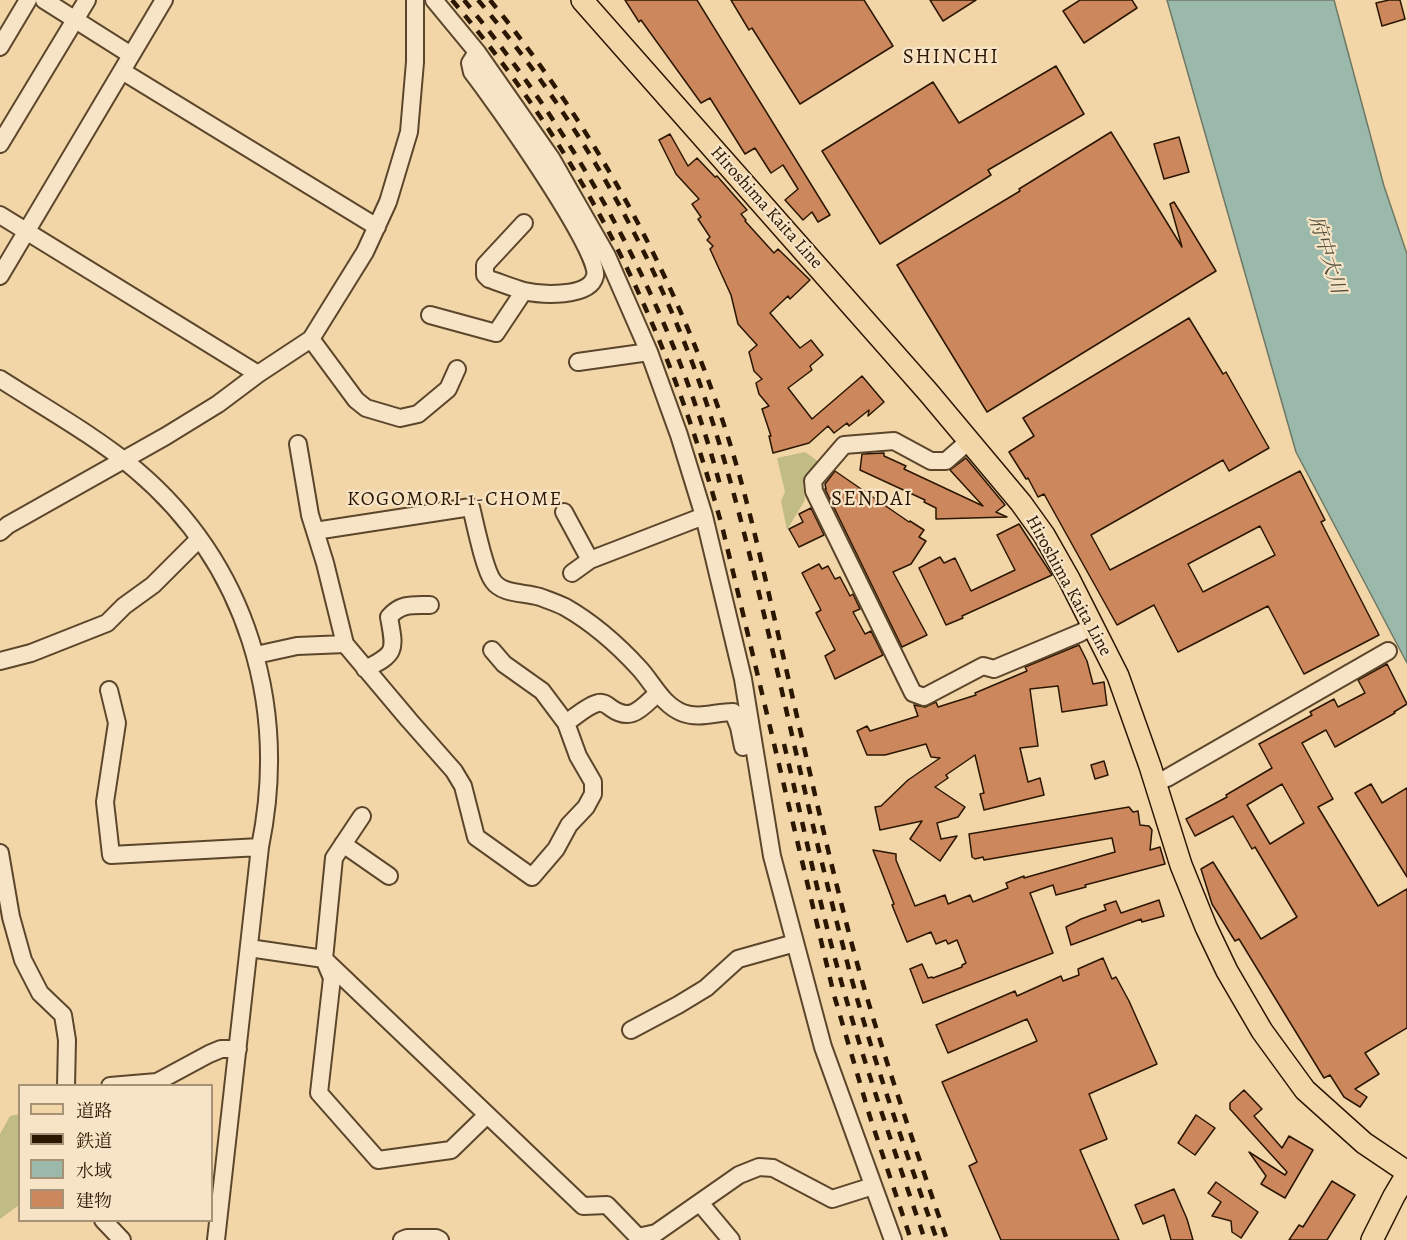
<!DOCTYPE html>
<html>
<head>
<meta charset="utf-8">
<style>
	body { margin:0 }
	#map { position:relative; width:1407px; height:1240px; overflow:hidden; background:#f2d6a8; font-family:Alegreya,"Noto Serif JP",serif }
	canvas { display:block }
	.legend { position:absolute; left:18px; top:1084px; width:195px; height:138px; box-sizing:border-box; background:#f7e4c6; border:2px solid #a59277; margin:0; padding:8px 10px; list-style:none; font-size:18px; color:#2a1601 }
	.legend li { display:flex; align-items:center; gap:12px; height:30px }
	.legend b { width:30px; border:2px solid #a59277 }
</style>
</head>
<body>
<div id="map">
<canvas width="1407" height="1240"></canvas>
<ul class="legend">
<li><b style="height:8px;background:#f2d6a8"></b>道路</li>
<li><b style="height:8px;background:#2a1601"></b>鉄道</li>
<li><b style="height:16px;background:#9bb9aa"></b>水域</li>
<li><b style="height:16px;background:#cc885c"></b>建物</li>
</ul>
</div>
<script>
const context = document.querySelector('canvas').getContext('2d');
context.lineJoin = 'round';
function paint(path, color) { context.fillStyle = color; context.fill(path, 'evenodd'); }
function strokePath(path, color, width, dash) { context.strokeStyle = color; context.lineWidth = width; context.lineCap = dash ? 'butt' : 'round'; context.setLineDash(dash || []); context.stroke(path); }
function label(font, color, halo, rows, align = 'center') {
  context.font = font + ' Alegreya,"Noto Serif JP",serif'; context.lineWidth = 4.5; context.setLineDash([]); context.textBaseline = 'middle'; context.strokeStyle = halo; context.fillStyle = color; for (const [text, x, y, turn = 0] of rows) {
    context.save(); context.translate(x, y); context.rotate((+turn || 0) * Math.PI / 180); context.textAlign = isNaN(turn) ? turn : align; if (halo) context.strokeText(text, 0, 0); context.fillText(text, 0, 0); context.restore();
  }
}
paint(new Path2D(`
	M805,452L819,462L805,477L808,480L803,485L805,500L787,530L781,501L785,492L777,458Z
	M19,1114V1205L0,1219V1134L10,1116Z`), '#c0bc84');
const water = new Path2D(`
	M1167,0H1334L1384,186L1407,254V663L1296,452Z`);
paint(water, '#9bb9aa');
strokePath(water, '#6e7866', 1.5);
const building = new Path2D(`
	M625,0H697L830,215L818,222L812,212L803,220L785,200L798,189L783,165L771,173L755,148L745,154L710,98L701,103L641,20L639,22Z
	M731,0H864L893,46L800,104L752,28L749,30Z
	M930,0H976L943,21Z
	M1080,0H1132L1137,8L1084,43L1063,11Z
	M1389,0H1400L1405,19L1382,26L1376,3Z
	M1056,66L1084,114L988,170L991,175L880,244L822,151L933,82L959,123Z
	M1111,132L1182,247L1170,204L1174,202L1216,271L987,412L897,265L1020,191L1019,189Z
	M670,134L688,166L697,158L715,177L717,176L747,210L741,214L746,220L745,221L774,253L778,249L810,280L790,299L788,296L770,313L800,348L811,340L823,355L810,366L812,370L788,388L812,419L862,376L884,402L868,416L869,410L849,426L847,423L834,433L828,426L809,443L773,453L769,436H771L762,409L769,406L759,394L756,383L762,379L754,371L749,352L757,345L738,324L731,295L710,249L713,246L707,240L710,237L698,219L701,217L692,204L699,199L676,174L659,140Z
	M1179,137L1189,172L1164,179L1154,144Z
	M1189,318L1223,374L1226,372L1269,448L1229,471L1223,460L1091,535L1110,570L1300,471L1325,520L1321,522L1379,635L1304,674L1268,606L1178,652L1154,605L1117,625L1044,494L1038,497L1028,478L1026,479L1009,452L1034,436L1023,418ZM1260,526L1275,555L1203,592L1188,564Z
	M884,453V456L906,466L904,469L983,506L950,470L966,458L1005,505L996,512L1007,517L936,519V508L924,502L925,500L860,470L862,454Z
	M835,471L909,522L910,521L924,530L919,537L926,541L911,564L893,572L927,635L902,647L825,489H826L825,484Z
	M811,508L824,535L799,547L789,529L803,522L799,514Z
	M1019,524L1052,575L962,616L963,618L946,625L919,568L940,557L944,563L955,558L971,591L1015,570L997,535Z
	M819,564L822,569L828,566L835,579L840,577L850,596L853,594L860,609L853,612L865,634L871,631L883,655L835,679L825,656L835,650L816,613L821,610L802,573Z
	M1079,645L1087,661L1093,684L1104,682L1107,705L1062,712L1058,686L1030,689L1038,746L1020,748L1028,782L1040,778L1044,795L984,810L980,794L984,793L975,755L946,775L948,778L935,787L965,807L958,817L937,823L941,839L957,836L940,861L910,839L922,821L880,830L875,807L881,806L908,780L940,758L931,757L926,744L885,755H867L857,731L867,726L870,731L918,716L914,705L925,707L936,702L938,707L976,695L975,693L1027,671L1025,667Z
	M1387,664L1407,704L1394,712L1395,713L1335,747L1326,730L1302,743L1333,799L1318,807L1378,906L1407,889V1028L1365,1053L1379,1074L1355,1089L1367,1097L1360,1107L1344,1097L1330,1075L1324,1078L1239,939L1235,941L1212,904L1201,869L1213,862L1261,939L1297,917L1255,847L1252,849L1233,816L1195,836L1186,819L1227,797L1226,795L1272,768L1259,744L1312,715L1310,712L1334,699L1338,707L1365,693L1358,680ZM1282,784L1304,823L1270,844L1247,805Z
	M1104,761L1108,775L1095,779L1091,765Z
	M1371,784L1382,803L1407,788V877L1355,793Z
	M1129,807L1133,812L1138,811L1140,825L1149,826L1152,830L1150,850L1160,847L1165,864L1085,885L1086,887L1056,895L1053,885L1030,893L1053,953L923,1003L910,969L922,964L928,978L932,977L933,978L962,967V965L966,963L957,940L948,944L946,940L936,944L931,932L907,942L892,905L894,904L873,850L896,854V860L915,906L945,895L948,904L970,895L973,902L1008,888L1006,883L1024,876V878L1115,852L1112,838L984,860L983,857L975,859L972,857L969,834Z
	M1159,900L1164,916L1142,922L1141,919L1071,945L1066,927L1081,919L1106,910L1104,905L1116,901L1121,913Z
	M1103,958L1112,979L1116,977L1129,1001L1157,1064L1089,1094L1107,1139L1080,1150L1119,1240H1001L969,1166L977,1162L942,1082L1037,1041L1027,1019L948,1053L936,1025L1015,991L1017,996L1061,976L1063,981L1079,975L1078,969Z
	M1244,1090L1262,1109L1254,1116L1282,1148L1289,1136L1313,1150L1285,1198L1261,1184L1266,1176L1249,1152L1285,1175L1287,1172L1230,1109V1103Z
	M1196,1115L1215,1128L1195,1155L1178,1143Z
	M1332,1181L1355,1195L1327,1240H1289L1299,1225L1303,1227Z
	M1216,1182L1258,1212L1241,1238L1232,1232L1231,1221L1212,1216L1221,1202L1208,1193Z
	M1174,1189L1187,1219L1193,1240H1171L1164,1215L1143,1224L1135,1205Z`);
paint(building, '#cc885c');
strokePath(building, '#2a1601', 1.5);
const minor = new Path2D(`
	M44,0L131,55
	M434,0L477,52L551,158L607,256L649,352L679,435L704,516L743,679L772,856L823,1047L893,1240
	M0,47L28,0
	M477,52L470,63L472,72C493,99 601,251 595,276C590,298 541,295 524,291C513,288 501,283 489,279L485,275V265L524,223
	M122,71L377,227
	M0,144L87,0
	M0,215L258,374
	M0,276L164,0
	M430,315L496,333L524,291
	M311,339L356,400L366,408L400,418L418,414L448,389L457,369
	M578,362L649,352
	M0,379C45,408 94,435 136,470C247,564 289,705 260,847L216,1240
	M970,440L946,461H931L894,441L844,445L813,481L814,491L913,693L924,697L983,666L994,669L1080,633L1093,626
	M298,444L310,515L325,563L345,644L409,720L454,771L463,786L476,837L532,877L556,849L569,825L586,807L593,794V782L578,756L566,723L542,691L504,664L492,650
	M564,512L590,560
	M315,531L471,507C475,523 484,569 493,581C503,595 525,592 540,597C548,600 557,603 565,607C593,623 617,644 639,668C653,683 662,705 683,713C699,719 716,712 733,712L739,727L743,747
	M0,532L8,525L166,436L218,404L258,374L311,339L365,252L388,202L409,132L415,62V0
	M572,573L590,560L704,516
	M256,655L297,646L345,644
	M0,661L31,653L107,623L124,606L153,585L199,539
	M365,669C397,654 395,650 389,617C401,603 413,605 430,605
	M109,690L117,723L105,802L111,855L260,847
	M566,723C575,717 588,705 598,703C604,702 607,705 611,708C632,723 642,707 658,693
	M1155,782L1167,778L1388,651
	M362,816L334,858L324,959L332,978L319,1093L378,1160L451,1150L487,1115
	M343,844L389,876
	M0,853L11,917L23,960L40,993L63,1015L67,1040L66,1086
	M249,948L324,959L583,1206L607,1205L638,1237L656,1233L739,1175L759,1167L773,1168L832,1199L873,1186
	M631,1030L678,1005L706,988L738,959L795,943
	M110,1086L157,1082L209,1054L221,1049H238
	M700,1203L731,1240
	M103,1220L122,1240
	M402,1240L407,1238H436L440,1240`);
const major = new Path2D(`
	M582,0L928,392L1021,503L1044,535L1069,579L1118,676L1150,766L1181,865L1206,927L1227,971L1262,1031L1305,1090L1364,1143L1407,1172
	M1372,1240L1394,1196L1407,1174`);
strokePath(minor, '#5c462b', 20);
strokePath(major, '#2a1601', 24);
strokePath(minor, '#f7e4c6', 16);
strokePath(major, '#f2d6a8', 21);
strokePath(new Path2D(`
	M452,0C588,161 668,328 723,530L834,995L870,1117L911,1240
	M464,0C582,143 672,306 720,485
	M478,0C569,107 642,231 692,362C724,448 746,538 767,627C792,733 815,840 843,946C868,1046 903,1143 937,1240
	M490,0C591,124 668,262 720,413C742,477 757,542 772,608C796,710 818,813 844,914C872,1025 910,1132 947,1240
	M784,744C802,818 817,893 837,966C862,1059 894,1149 925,1240`), '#2a1601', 4.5, [10, 10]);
label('18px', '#2a1601', '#f7e4c6', [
	["Hiroshima Kaita Line",766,208,48],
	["Hiroshima Kaita Line",1068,586,61]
]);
label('italic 20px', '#524f3c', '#f7e4c6', [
	["府中大川",1326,255,73]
]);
context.letterSpacing = '1.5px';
label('20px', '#2a1601', '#f7e4c6', [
	["KOGOMORI 1-CHOME",455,500]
]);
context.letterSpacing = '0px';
context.letterSpacing = '1.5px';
label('21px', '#2a1601', '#f7e4c6', [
	["SHINCHI",951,58],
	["SENDAI",872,500]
]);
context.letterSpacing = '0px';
</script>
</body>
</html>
